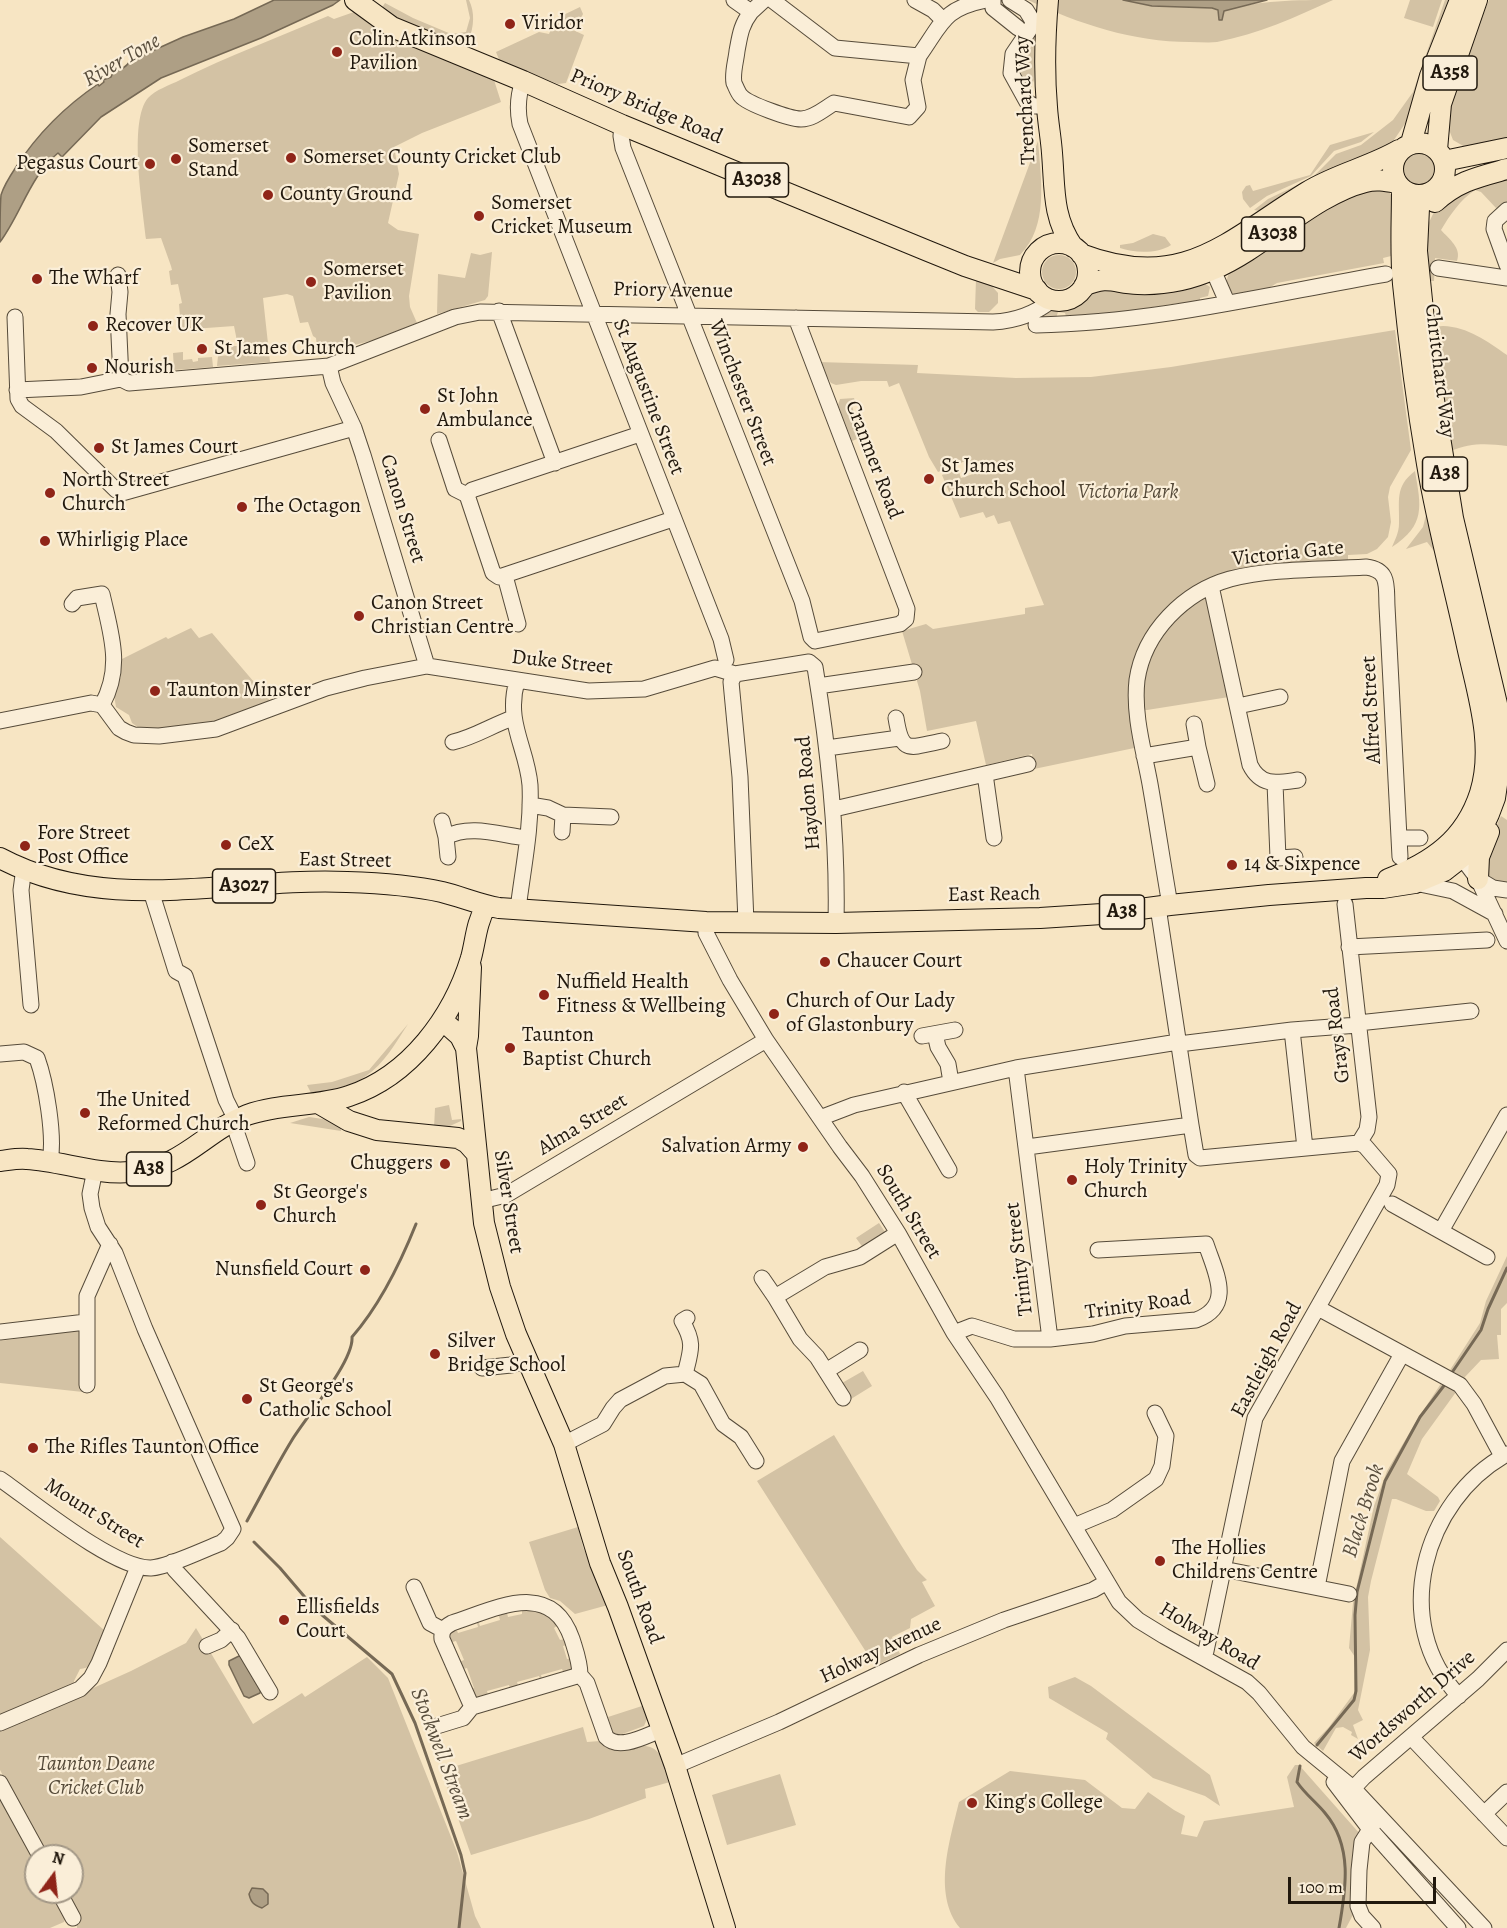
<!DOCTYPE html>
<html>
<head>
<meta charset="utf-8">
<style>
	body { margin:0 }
	#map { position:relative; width:1507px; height:1928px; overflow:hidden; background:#f7e5c3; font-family:Alegreya,serif }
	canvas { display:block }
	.north { position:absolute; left:24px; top:1844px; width:60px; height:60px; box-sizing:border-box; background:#faeed8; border:2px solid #a39887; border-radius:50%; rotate:15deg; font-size:16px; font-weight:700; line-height:24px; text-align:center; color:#21180d }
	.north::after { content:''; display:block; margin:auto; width:21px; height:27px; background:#8f2418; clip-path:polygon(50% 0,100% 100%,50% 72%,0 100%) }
	.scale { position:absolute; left:1288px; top:1877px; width:148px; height:27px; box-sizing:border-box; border:3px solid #21180d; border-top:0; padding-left:8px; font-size:18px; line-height:21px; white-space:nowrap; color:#21180d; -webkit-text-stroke:4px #faeed8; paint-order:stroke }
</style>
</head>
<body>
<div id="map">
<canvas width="1507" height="1928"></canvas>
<div class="north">N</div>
<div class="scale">100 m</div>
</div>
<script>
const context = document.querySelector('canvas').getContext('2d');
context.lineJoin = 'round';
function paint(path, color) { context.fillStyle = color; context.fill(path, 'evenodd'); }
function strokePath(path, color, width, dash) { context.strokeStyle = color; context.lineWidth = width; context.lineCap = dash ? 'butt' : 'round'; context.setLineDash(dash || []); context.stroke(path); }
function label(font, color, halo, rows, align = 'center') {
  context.font = font + ' Alegreya,serif'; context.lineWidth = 4.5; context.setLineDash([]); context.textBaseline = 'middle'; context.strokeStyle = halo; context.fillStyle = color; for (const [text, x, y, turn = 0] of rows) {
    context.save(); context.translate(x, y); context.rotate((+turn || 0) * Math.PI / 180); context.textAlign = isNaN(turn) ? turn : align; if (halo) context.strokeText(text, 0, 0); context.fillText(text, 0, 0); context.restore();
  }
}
paint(new Path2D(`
	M466,0H469C475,12 474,27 469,39L460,45L407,23L381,9L385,3L413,18L451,34L466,32L470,18Z
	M1028,0H1123L1152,6L1212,8L1218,10L1222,20L1224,11C1256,0 1299,0 1333,0C1296,17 1258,34 1217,42C1209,43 1199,42 1190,42C1133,42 1079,24 1028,0Z
	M1410,0H1442L1433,27L1404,18Z
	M1445,0H1450L1410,116L1394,140L1371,155L1327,171L1265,212L1254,210L1268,199L1312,178L1336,154L1361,145L1393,120L1413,92Z
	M1489,0H1507V143L1465,147L1453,140C1451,134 1448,129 1448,122C1447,95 1478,28 1489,0Z
	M580,7L583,14L580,20H577L573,30L584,35L566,83L558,84L500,62L496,52L539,32L549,34L555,19Z
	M354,12L382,34L489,75L494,80L501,102L422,133L394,147L399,174L388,223L398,230L419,234L409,296L410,307L417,323L374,340L327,352L318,356L316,338L313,336L308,322L300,323L293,296L287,294L263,298L270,362L217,366L218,356L232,355L231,346H238L234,326L179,330L181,328L179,304L182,303L178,284L171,285L169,271L172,270L171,266L161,238L146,239C143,209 128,121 148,98C155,90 170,85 180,80C228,56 279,37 328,16L334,19Z
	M1034,38V80L1031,88C1012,74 1024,54 1034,38Z
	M1374,132L1361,142L1334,151L1311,176L1267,196L1250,208L1243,199L1242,192L1246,186L1250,185L1253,191L1310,175L1330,145Z
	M1038,141C1041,179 1049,226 1020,255L1000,259L993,263Z
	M1402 168a17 17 0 1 1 34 0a17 17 0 1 1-34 0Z
	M1507,175V205L1496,208L1481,192L1475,190C1460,200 1450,215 1441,230C1449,239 1462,248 1457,261L1435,258L1434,281H1427C1421,252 1422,226 1441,202Z
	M1377,188L1390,193L1394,200L1395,255L1383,258L1384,263L1277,283L1257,295L1236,296C1226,289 1224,280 1231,270L1337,200Z
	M1153,234L1165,237L1171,245C1158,254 1134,253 1120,248V245L1133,243Z
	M492,252L488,296L485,300L437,314L438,274L465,278L471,253L480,255Z
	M1042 272a17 17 0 1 1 34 0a17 17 0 1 1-34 0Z
	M976,279L990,284L998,293V303L989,312H978L975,309Z
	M1204,283L1210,287L1208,296L1200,298V301L1186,305L1180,303L1099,315L1066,316L1065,313L1058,312L1056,318L1032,319L1069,305L1090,290Z
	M1443,326C1468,327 1487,341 1507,355V446C1486,443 1470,443 1450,451L1432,327Z
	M1395,330L1411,450L1390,487L1388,497L1391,522L1388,537L1377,549L1367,554L1348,555V560L1244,567L1205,584L1229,697L1147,710H1134L1139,747L1034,769L1032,754L986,765L976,721L927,731L920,691L902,631L926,624L933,629L1025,614V608L1044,605L1010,521L998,524L994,515L986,518L983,512L960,518L942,475L958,469L961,478L973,474L968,460L938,472L929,457L899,383L889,387L887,381H861L836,385L831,383L818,362L918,365L917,373L1016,378L1091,377L1171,367Z
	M183,352V360L192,359L193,362L198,361V358L212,357L213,367L174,370L173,353Z
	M854,398L856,404L852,406L862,437L852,441L838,405L840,399Z
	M1415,471C1421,506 1426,525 1392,547C1395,540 1399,532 1399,524C1400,501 1394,487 1415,471Z
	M1427,511L1432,542L1436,549L1434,551L1427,542L1406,549L1423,527Z
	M191,628L199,638L212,633L272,703L238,719L192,728L142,730L132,723L129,715L116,707L113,689L121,677L118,661L166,637L168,639Z
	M1501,816L1507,820V886L1487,880L1485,851Z
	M408,1024C397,1041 384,1064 366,1076C351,1087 329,1090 311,1093L307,1085L332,1082L369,1070Z
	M449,1105L452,1120L461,1119V1121L443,1129L434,1128L435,1108Z
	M309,1117L330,1120L341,1128V1131L290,1123Z
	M879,1223L887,1235L864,1249L856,1238Z
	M1507,1256V1303L1501,1309V1335H1497L1499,1359L1481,1360L1464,1378L1450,1370L1480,1323L1486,1301Z
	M78,1329L83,1333V1392L0,1383V1341L22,1338L26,1334Z
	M863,1371L872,1386L851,1399L842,1383Z
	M1442,1382L1456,1392L1422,1439L1407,1474L1438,1497L1440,1501L1434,1511H1426L1396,1499H1392L1371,1581L1368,1597L1370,1650L1358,1710L1363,1720L1353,1725L1358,1739L1351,1735L1352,1732L1343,1727L1336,1728L1323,1751L1314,1743L1329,1727L1354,1693L1355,1657L1349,1648L1353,1603L1374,1506L1387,1471L1417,1420Z
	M834,1435L901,1545L917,1570L927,1580L922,1582L935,1606L911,1619L910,1628L892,1637L900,1654L875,1666L757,1481Z
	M578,1527L583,1547L608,1605L575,1614L560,1601L550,1598L545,1590L529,1542Z
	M0,1537L105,1631C100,1645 98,1668 80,1669L74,1681V1688L0,1720Z
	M522,1606L533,1607L560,1623L554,1628L560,1640L569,1638L570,1644L563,1646L567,1659L575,1658L577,1666L565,1676L562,1669L541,1675L543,1683H541L539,1676L517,1682L519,1689L511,1692L509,1685L487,1691L489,1699L477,1701L467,1691L474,1688L467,1668L459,1670L457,1663L464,1660L456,1641L448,1643V1631L455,1626L458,1633L478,1627L476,1619L477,1618L480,1626L500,1620L498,1612L506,1609L508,1617L522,1614Z
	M196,1628L253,1724L302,1693L305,1697L367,1657L388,1678L457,1852L475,1916L481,1928H77V1915L65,1892H72V1856H46L0,1770V1730L131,1671L186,1643Z
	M1075,1677L1091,1686L1210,1775L1220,1806L1205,1796L1153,1778L1106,1739L1108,1733L1049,1698L1048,1687Z
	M642,1706L647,1719L644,1726L617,1736L613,1733L608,1717Z
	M583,1727L587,1742L600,1741C616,1765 644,1731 660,1755C665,1763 667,1773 670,1782L645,1789L646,1798L589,1819L471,1855L447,1787L443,1770Z
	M1295,1765H1299L1360,1834L1356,1909L1346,1928H960C932,1894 950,1840 959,1802L1010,1771L1085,1780L1122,1808L1135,1809L1148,1792L1174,1810L1185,1816L1181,1834L1197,1837L1204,1821L1294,1807L1287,1777Z
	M780,1774L796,1825L727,1845L712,1795Z
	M0,1792L36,1860V1892H53L66,1917L64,1922L50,1928H0Z`), '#d3c2a4');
const water = new Path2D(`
	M274,0H340L333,5L261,38L161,78L101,117L62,157L58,153C30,176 21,214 0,242C0,228 0,208 1,195C4,185 10,176 16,167C38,133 64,107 98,84L99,86L104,82L103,80L111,77L114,70C122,70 126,67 130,61L183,37L234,19Z
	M1123,0H1267L1224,11L1222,20H1219L1218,10L1212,8L1152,6Z
	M239,1656L245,1658L261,1688L260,1693L249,1698L244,1696L229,1665V1661Z
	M252,1888L263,1889L268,1894V1904L262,1908C254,1905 251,1903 249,1894Z`);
paint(water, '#ae9f85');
strokePath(water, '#766955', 1.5);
strokePath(new Path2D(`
	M1451,1374L1481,1330L1488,1309L1507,1268
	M247,1521C262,1494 276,1466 292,1440C306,1417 354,1361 352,1337C380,1305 400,1264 416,1224
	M254,1542L280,1568L315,1609L392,1674L415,1723L461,1855L465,1873L459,1928
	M1317,1745L1354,1700L1356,1691L1355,1615L1357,1592L1385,1481L1420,1417L1446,1383
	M1300,1766L1297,1782C1305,1794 1316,1802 1325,1813C1353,1846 1346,1889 1339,1928`), '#766955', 3);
const minor = new Path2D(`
	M734,0L751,12L764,0
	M772,0L835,48L919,56C943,22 943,9 986,0
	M915,0L933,10L943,20
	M993,0V8L1018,28
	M1010,0L1026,10L1034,23L1013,54L1011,73L1027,102L1034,106H1047
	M751,12C741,25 740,35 737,51C736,61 732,73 734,83C736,87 738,93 741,96C748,104 790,119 801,119C813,119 824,109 834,103L909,117L918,107L913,80L919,56
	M523,81C518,95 517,109 520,124L721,639L726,660
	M622,125L621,136L623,148L802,601L811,637L815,641L900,624L906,619L907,609L796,318
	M1507,210L1495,221L1494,229L1507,265
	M1438,268L1507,278
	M1213,270L1227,302
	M118,275L120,292L118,314L121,379
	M499,311L555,463
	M15,317L18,399L22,406L56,431L116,490L122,493L354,428
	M1036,325C1154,323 1270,294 1386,274
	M329,366L333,383L354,428L363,455L427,666
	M17,390L81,387L121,379L129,383L329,366L455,317L480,312L993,322C1014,321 1035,314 1052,300
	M439,440L455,489L467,495
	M467,495L493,573L499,577L673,519
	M467,495L472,490L640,434
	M505,576L518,624
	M1211,586L1250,765C1261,787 1277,783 1298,780
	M72,604L77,598L102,594C111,634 123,667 102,705
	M735,674L731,682L740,777L746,922
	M517,681C505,722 527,748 530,785C532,826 523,868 518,909
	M818,686L914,672
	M102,705L119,728L126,732L134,735L159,736L216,729L326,688L365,678L427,666L588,691L644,689L715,668L735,674L809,662L815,667C829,752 838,836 836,923
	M1238,706L1280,697
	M896,718C902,756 910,747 942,741
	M0,721L91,703L102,705
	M453,742C475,737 492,725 513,718
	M1198,747L1207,784
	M827,748L899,738
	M1144,756L1198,747L1194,724
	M985,774L994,838
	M1275,783L1278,858L1295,857
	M530,805L548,808L563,815L611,817
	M834,809L1028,764
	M442,821L446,837
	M562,832L563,815
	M1400,838H1420
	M1456,850L1478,879L1507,941
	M448,857L446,837C470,824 500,835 527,838
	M24,868L21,890L31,1005
	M1478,879L1493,888L1507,890
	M1415,883L1453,891L1495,914
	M151,891L176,971L185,976L226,1100L236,1120
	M1170,905C1163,865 1157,824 1150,784C1144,751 1133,715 1137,680C1144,632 1184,592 1230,579C1273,568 1322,570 1366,567C1390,570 1386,586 1387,606L1400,857
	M1158,907L1191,1125L1196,1155L1200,1158L1359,1143L1367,1130L1369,1117L1345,904
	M706,922V933L730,980L766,1040L840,1147L862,1176L898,1233L954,1333L997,1397L1119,1602L1138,1620L1164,1636L1247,1682L1259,1693L1303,1747L1353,1788L1484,1928
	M1349,947L1487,940
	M1358,1023L1471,1011
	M1292,1030L1305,1148
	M935,1034L938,1047L948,1064L951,1082
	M922,1036L955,1030
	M1179,1044L1292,1030L1358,1025
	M0,1054L24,1052L37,1058C46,1083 55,1136 50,1162
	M1016,1068L1050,1339
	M904,1092L949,1170
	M820,1118L854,1105L1016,1068L1178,1042
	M233,1122L247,1163
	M1027,1147L1191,1125
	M481,1201L506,1195L766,1040
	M1392,1204L1487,1257
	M1441,1231L1507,1115
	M762,1278L775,1297
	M1318,1308L1460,1385L1474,1404L1502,1456
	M0,1332L86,1322
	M954,1333L972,1326L1014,1339H1050L1093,1334L1125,1326L1196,1320C1235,1306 1215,1272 1206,1244L1098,1250
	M482,1368L511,1365L528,1360
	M826,1371L860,1350
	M685,1374C691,1350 695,1343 682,1321L687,1318
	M87,1385V1296L110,1244
	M843,1398L817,1357L800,1339L775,1297L825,1267L860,1257L898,1233
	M564,1444L603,1424L613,1408L620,1400L665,1376L685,1374L701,1384L723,1424L741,1437L756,1461
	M0,1479C32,1501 114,1569 151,1568C168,1567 203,1550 221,1543L227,1538L233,1529L145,1329L115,1253L98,1227L92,1208L90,1194L95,1170
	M1074,1526L1112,1510L1156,1479L1162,1466L1166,1436L1155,1413
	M172,1562L175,1570L238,1638L270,1692
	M1223,1569L1349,1594
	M414,1587L430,1623L443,1630
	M1317,1587L1342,1461L1402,1354
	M207,1646L221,1640L232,1630
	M1203,1657L1206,1651L1255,1418L1387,1185L1389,1174L1365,1146L1359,1143
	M580,1675C580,1662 576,1652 572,1639C551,1578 495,1609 452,1623C445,1627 441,1630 442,1639L472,1707L580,1675L587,1683L606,1737C619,1751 645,1736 661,1730
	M1459,1696C1389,1623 1423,1500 1507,1454
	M0,1723L80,1689L91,1678L99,1663L138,1567
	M437,1726L463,1718L472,1707
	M1411,1737L1507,1838
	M675,1766L779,1722L919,1655L1004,1620L1093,1590L1107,1582
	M1334,1782L1369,1828L1458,1928
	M0,1783L40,1856
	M1347,1795L1364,1777L1478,1679L1507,1650
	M1484,1814L1507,1792
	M59,1892L73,1918
	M1373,1928L1362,1916L1358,1906L1359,1870L1362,1842L1374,1823`);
const major = new Path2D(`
	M355,0L392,27L523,81L622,125L928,251L965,266L1037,290
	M1048,0C1045,35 1044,72 1047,107C1048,123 1051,138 1052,153C1055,188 1052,217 1073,247
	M1393 169a26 26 0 1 1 52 0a26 26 0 1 1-52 0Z
	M1411,143L1430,76L1460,0
	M1437,150L1441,104L1477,0
	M1444,161L1507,148
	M1435,202C1458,181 1478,177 1507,169
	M1030 272a29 29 0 1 1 58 0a29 29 0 1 1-58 0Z
	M1081,254C1183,293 1227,241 1307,192C1336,174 1370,167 1399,150
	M1084,286C1108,275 1114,283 1138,284C1164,285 1190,280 1214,269C1264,248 1313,195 1365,182C1376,179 1386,181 1397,183
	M0,858C109,916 231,877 347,882C378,883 411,885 442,892C462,897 480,905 499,908L706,922L836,923L1040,918L1102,914L1170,905L1269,895L1366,888H1383L1415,883L1444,871L1462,857L1481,831L1489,814L1495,798L1500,764V729L1497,704L1453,518L1429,369L1417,251L1419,208L1425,195
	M1388,879C1431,863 1465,840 1480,793C1495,745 1477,692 1467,646C1454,585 1437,525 1427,464C1417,405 1409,344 1403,284C1400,253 1402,220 1402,189
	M1478,879L1479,857L1489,832
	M442,1020L460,1036L466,1048L484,1223L500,1287L516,1334L564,1444L600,1563L618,1607L675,1766L725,1928
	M466,1048L468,1036L471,967
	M318,1103L349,1121L377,1130L458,1138L467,1143L476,1153
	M0,1161C9,1160 18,1158 27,1159C61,1161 96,1175 130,1172C184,1168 203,1132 247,1115C280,1103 316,1107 349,1096C410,1076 453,1017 471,958C476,939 476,924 486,906`);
strokePath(minor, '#564b3a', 17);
strokePath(major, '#21180d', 22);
strokePath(minor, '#faeed8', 15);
strokePath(major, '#f7e5c3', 20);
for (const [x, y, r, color] of [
	[510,24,6,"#8f2418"],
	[337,52,6,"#8f2418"],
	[291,158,6,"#8f2418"],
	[176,159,6,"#8f2418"],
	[150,164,6,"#8f2418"],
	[268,195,6,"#8f2418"],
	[479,216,6,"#8f2418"],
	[37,279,6,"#8f2418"],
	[311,282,6,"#8f2418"],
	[93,326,6,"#8f2418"],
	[202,349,6,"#8f2418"],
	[92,368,6,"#8f2418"],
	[425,409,6,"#8f2418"],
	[99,448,6,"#8f2418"],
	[929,479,6,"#8f2418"],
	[50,493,6,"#8f2418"],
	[242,507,6,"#8f2418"],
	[45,541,6,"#8f2418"],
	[359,616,6,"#8f2418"],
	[155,691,6,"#8f2418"],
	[226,845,6,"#8f2418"],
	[25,846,6,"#8f2418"],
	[1232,865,6,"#8f2418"],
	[825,962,6,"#8f2418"],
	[544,995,6,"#8f2418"],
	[774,1014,6,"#8f2418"],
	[510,1048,6,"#8f2418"],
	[85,1113,6,"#8f2418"],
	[803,1147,6,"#8f2418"],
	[445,1164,6,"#8f2418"],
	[1072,1180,6,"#8f2418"],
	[261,1205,6,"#8f2418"],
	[365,1270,6,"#8f2418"],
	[435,1354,6,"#8f2418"],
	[247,1399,6,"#8f2418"],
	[33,1448,6,"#8f2418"],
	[1160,1561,6,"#8f2418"],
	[284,1620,6,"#8f2418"],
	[972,1803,6,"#8f2418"]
]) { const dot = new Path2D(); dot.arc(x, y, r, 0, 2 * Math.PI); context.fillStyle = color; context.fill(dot); strokePath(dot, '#faeed8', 2); }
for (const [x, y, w] of [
	[1450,73,54],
	[757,180,63],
	[1273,234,63],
	[1445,474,45],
	[244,886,63],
	[1122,912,45],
	[149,1169,45]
]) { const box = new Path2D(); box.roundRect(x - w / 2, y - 17, w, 34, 4.5); context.fillStyle = '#faeed8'; context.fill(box); strokePath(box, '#21180d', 1.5); }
label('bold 20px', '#21180d', null, [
	["A358",1450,73],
	["A3038",757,180],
	["A3038",1273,234],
	["A38",1445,474],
	["A3027",244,886],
	["A38",1122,912],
	["A38",149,1169]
]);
label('21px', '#21180d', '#faeed8', [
	["Viridor",522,24],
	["Colin Atkinson",349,40],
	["Pavilion",349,64],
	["Somerset",188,147],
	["Stand",188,171],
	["Somerset County Cricket Club",303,158],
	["Pegasus Court",138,164,"right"],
	["County Ground",280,195],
	["Somerset",491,204],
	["Cricket Museum",491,228],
	["Somerset",323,270],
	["Pavilion",323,294],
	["The Wharf",49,279],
	["Recover UK",105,326],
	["St James Church",214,349],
	["Nourish",104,368],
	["St John",437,397],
	["Ambulance",437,421],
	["St James Court",111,448],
	["St James",941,467],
	["Church School",941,491],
	["North Street",62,481],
	["Church",62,505],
	["The Octagon",254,507],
	["Whirligig Place",57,541],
	["Canon Street",371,604],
	["Christian Centre",371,628],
	["Taunton Minster",167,691],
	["Fore Street",37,834],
	["Post Office",37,858],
	["CeX",238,845],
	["14 & Sixpence",1244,865],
	["Chaucer Court",837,962],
	["Nuffield Health",556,983],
	["Fitness & Wellbeing",556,1007],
	["Church of Our Lady",786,1002],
	["of Glastonbury",786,1026],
	["Taunton",522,1036],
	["Baptist Church",522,1060],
	["The United",97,1101],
	["Reformed Church",97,1125],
	["Salvation Army",791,1147,"right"],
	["Chuggers",433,1164,"right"],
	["Holy Trinity",1084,1168],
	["Church",1084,1192],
	["St George's",273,1193],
	["Church",273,1217],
	["Nunsfield Court",353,1270,"right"],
	["Silver",447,1342],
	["Bridge School",447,1366],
	["St George's",259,1387],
	["Catholic School",259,1411],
	["The Rifles Taunton Office",45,1448],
	["The Hollies",1172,1549],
	["Childrens Centre",1172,1573],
	["Ellisfields",296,1608],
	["Court",296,1632],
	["King's College",984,1803]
], 'left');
label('21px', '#21180d', '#faeed8', [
	["Trenchard Way",1026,100,-93],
	["Priory Bridge Road",646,107,23],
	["Priory Avenue",673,291,1],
	["Chritchard Way",1439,371,83],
	["Winchester Street",742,393,69],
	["St Augustine Street",648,397,69],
	["Cranmer Road",873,460,69],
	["Canon Street",402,509,73],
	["Victoria Gate",1288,554,-6],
	["Duke Street",562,663,6],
	["Alfred Street",1372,710,-93],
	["Haydon Road",809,793,-95],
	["East Street",345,861,1],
	["East Reach",994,895,-1],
	["Grays Road",1338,1035,-97],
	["Alma Street",583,1125,-31],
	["Silver Street",508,1202,81],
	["South Street",908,1212,59],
	["Trinity Street",1020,1259,-97],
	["Trinity Road",1138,1306,-8],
	["Eastleigh Road",1267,1360,-62],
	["Mount Street",94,1514,32],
	["South Road",639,1597,70],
	["Holway Road",1209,1637,31],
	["Holway Avenue",881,1651,-25],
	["Wordsworth Drive",1413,1707,-41]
]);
label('italic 21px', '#564b3a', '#faeed8', [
	["Victoria Park",1128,493],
	["Taunton Deane",96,1765],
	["Cricket Club",96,1789]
]);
label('italic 22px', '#594e3d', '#faeed8', [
	["River Tone",122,61,-30],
	["Black Brook",1364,1511,-73],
	["Stockwell Stream",441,1754,69]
]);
</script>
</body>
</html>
